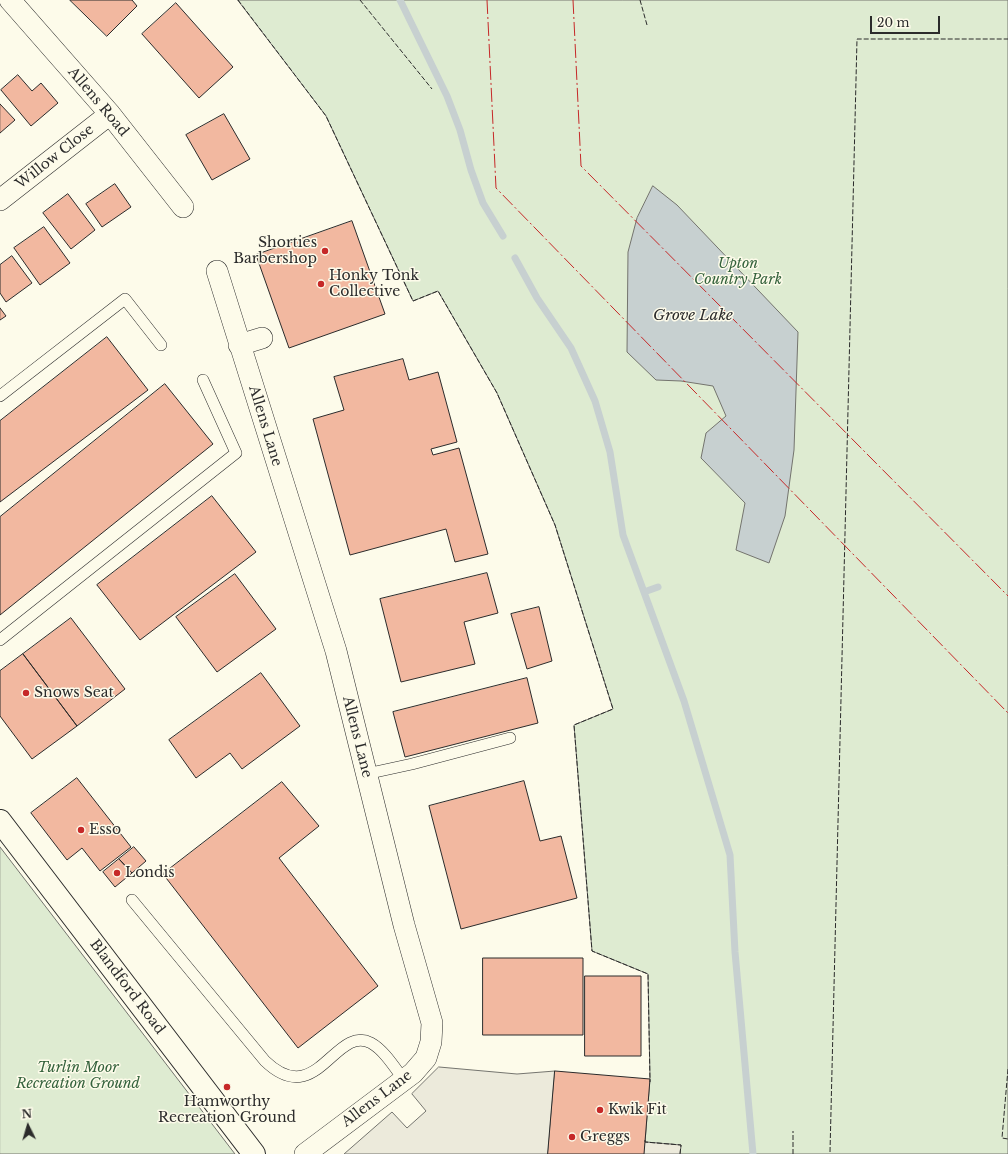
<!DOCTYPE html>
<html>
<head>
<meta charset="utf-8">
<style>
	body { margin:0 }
	#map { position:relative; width:1008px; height:1154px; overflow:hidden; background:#fdfbea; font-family:"Libre Baskerville",serif }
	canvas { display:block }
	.north { position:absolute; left:8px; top:1106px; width:40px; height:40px; -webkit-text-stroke:3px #fdfbea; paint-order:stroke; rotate:355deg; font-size:11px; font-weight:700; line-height:16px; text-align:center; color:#2b2b2b }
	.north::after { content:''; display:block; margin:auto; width:14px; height:18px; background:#2b2b2b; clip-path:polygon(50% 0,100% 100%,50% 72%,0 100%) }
	.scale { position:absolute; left:870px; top:16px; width:70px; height:18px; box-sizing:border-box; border:2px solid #2b2b2b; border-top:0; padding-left:5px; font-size:12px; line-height:14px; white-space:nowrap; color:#2b2b2b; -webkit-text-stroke:3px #fdfbea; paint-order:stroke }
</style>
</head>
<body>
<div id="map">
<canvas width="1008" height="1154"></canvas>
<div class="north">N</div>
<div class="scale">20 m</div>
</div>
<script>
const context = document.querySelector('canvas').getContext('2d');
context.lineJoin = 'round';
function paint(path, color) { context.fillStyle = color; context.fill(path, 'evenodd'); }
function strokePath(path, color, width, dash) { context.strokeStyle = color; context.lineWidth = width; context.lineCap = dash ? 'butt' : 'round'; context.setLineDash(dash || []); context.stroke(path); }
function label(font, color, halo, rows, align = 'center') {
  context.font = font + ' "Libre Baskerville",serif'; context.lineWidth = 3; context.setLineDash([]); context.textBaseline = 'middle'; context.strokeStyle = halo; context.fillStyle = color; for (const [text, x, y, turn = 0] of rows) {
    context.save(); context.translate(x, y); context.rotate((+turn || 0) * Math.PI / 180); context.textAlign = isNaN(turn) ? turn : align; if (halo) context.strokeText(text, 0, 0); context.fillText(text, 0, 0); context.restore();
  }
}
const green = new Path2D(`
	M238,0H1008V1154H680L681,1145L645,1142L650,1078L648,974L592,951L574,725L613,709L555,525L497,393L438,291L413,301L326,116Z
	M0,847L235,1154H0Z`);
paint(green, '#deebd1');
strokePath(green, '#74746e', 1);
const parking = new Path2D(`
	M439,1067L517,1074L555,1071L548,1154H344L392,1112L407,1128L426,1111L412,1094Z
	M645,1142L681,1145L680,1154H644Z`);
paint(parking, '#eceadb');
strokePath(parking, '#74746e', 1);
const water = new Path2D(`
	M653,186L677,205L798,332L794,450L785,516L769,563L736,550L745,503L701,458L706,433L726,416L713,386L681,381L656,380L627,352L628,252L637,218Z`);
paint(water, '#c7d0d0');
strokePath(water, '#74746e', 1);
strokePath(new Path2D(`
	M400,0L447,96L460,130L471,170L483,203L503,236
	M515,258L537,298L571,348L595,401L610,452L623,535L684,701L730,855L735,952L753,1154
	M644,592L658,587`), '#c7d0d0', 7);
const building = new Path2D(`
	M70,0H132L137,6L107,36Z
	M176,3L233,67L199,98L142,34Z
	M18,75L32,91L41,83L58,103L31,126L1,90Z
	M0,104L15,120L0,133Z
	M224,114L250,159L212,180L186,135Z
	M115,184L131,207L102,227L86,204Z
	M68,194L95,230L71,249L43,213Z
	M352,221L385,314L289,348L256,255Z
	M44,227L70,263L40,285L14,248Z
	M12,256L32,283L6,302L0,293V265Z
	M0,308L6,316L0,320Z
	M107,337L148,390L0,502V421Z
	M403,359L409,380L438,372L457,442L431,449L433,455L459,448L488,554L455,562L446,529L350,555L313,419L344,410L334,377Z
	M165,384L213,444L0,615V517Z
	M212,496L256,552L140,640L97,585Z
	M487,573L498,613L464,622L475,664L401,682L380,599Z
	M235,574L276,629L217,672L176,617Z
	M539,607L552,661L527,669L511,614Z
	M71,618L125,689L77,726L23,654Z
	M23,654L77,726L32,759L0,716V671Z
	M261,673L300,726L242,769L230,753L196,778L169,740Z
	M527,678L538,723L405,757L393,712Z
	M77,778L131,847L100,871L82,848L67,860L31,813Z
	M524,781L540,841L561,836L577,898L461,929L429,806Z
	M282,782L319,826L279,858L378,986L298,1048L163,874Z
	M134,847L146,861L132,873L119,859Z
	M119,859L132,873L115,887L103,872Z
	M483,958H583V1035H483Z
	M585,976H641V1056H585Z
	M555,1071L650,1079L644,1154H548Z`);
paint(building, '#f2b8a0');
strokePath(building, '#2b2b2b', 1);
const lane = new Path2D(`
	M0,396L125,299L161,345
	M0,640L236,453L203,380
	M366,774L412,764L510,738
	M132,900L265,1061C317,1111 335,1024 371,1043C384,1050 395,1068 404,1080`);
const street = new Path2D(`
	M10,0L110,114L183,207
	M0,200L110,114
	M217,271L336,651L404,925L432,1023L431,1042L426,1058L413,1073L305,1154
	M239,345L262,338`);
const secondary = new Path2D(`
	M0,821L254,1154`);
strokePath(lane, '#2b2b2b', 12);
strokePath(street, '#2b2b2b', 22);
strokePath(secondary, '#2b2b2b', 24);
strokePath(lane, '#fdfbea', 11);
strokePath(street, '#fdfbea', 21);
strokePath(secondary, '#fdfbea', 22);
strokePath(new Path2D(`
	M238,0L326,116L413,301L438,291L497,393L555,525L613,709L574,725L592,951L648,974L650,1082
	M360,0L432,89
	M640,0L647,25
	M1008,1069L1002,1138L1008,1139
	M645,1140V1142L681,1145L680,1154
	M830,1152L857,39H1008
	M793,1154V1131`), '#2b2b2b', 1, [5, 2]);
strokePath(new Path2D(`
	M487,0L496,188L1008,713
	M573,0L581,166L1008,596`), '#c62828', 1, [14, 3, 2, 3]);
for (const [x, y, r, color] of [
	[325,251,4,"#c62828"],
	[321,284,4,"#c62828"],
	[26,693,4,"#c62828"],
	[81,830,4,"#c62828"],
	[117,873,4,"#c62828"],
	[227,1087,4,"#c62828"],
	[600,1110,4,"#c62828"],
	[572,1137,4,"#c62828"]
]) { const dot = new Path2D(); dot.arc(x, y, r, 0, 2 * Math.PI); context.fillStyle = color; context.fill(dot); strokePath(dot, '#fdfbea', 1.5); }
label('14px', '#2b2b2b', '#fdfbea', [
	["Allens Road",98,102,50],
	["Willow Close",55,157,-38],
	["Allens Lane",265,426,73],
	["Allens Lane",357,737,76],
	["Blandford Road",127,987,53],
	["Allens Lane",377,1099,-37]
]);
label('14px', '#2b2b2b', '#fdfbea', [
	["Shorties",317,243,"right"],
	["Barbershop",317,259,"right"],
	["Honky Tonk",329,276],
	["Collective",329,292],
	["Snows Seat",34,693],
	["Esso",89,830],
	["Londis",125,873],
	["Hamworthy",227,1102,"center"],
	["Recreation Ground",227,1118,"center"],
	["Kwik Fit",608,1110],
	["Greggs",580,1137]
], 'left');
label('italic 14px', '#34623c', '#fdfbea', [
	["Upton",738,264],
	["Country Park",738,280],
	["Turlin Moor",78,1068],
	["Recreation Ground",78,1084]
]);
label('italic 15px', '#2b2b2b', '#fdfbea', [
	["Grove Lake",693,316]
]);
</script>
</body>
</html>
